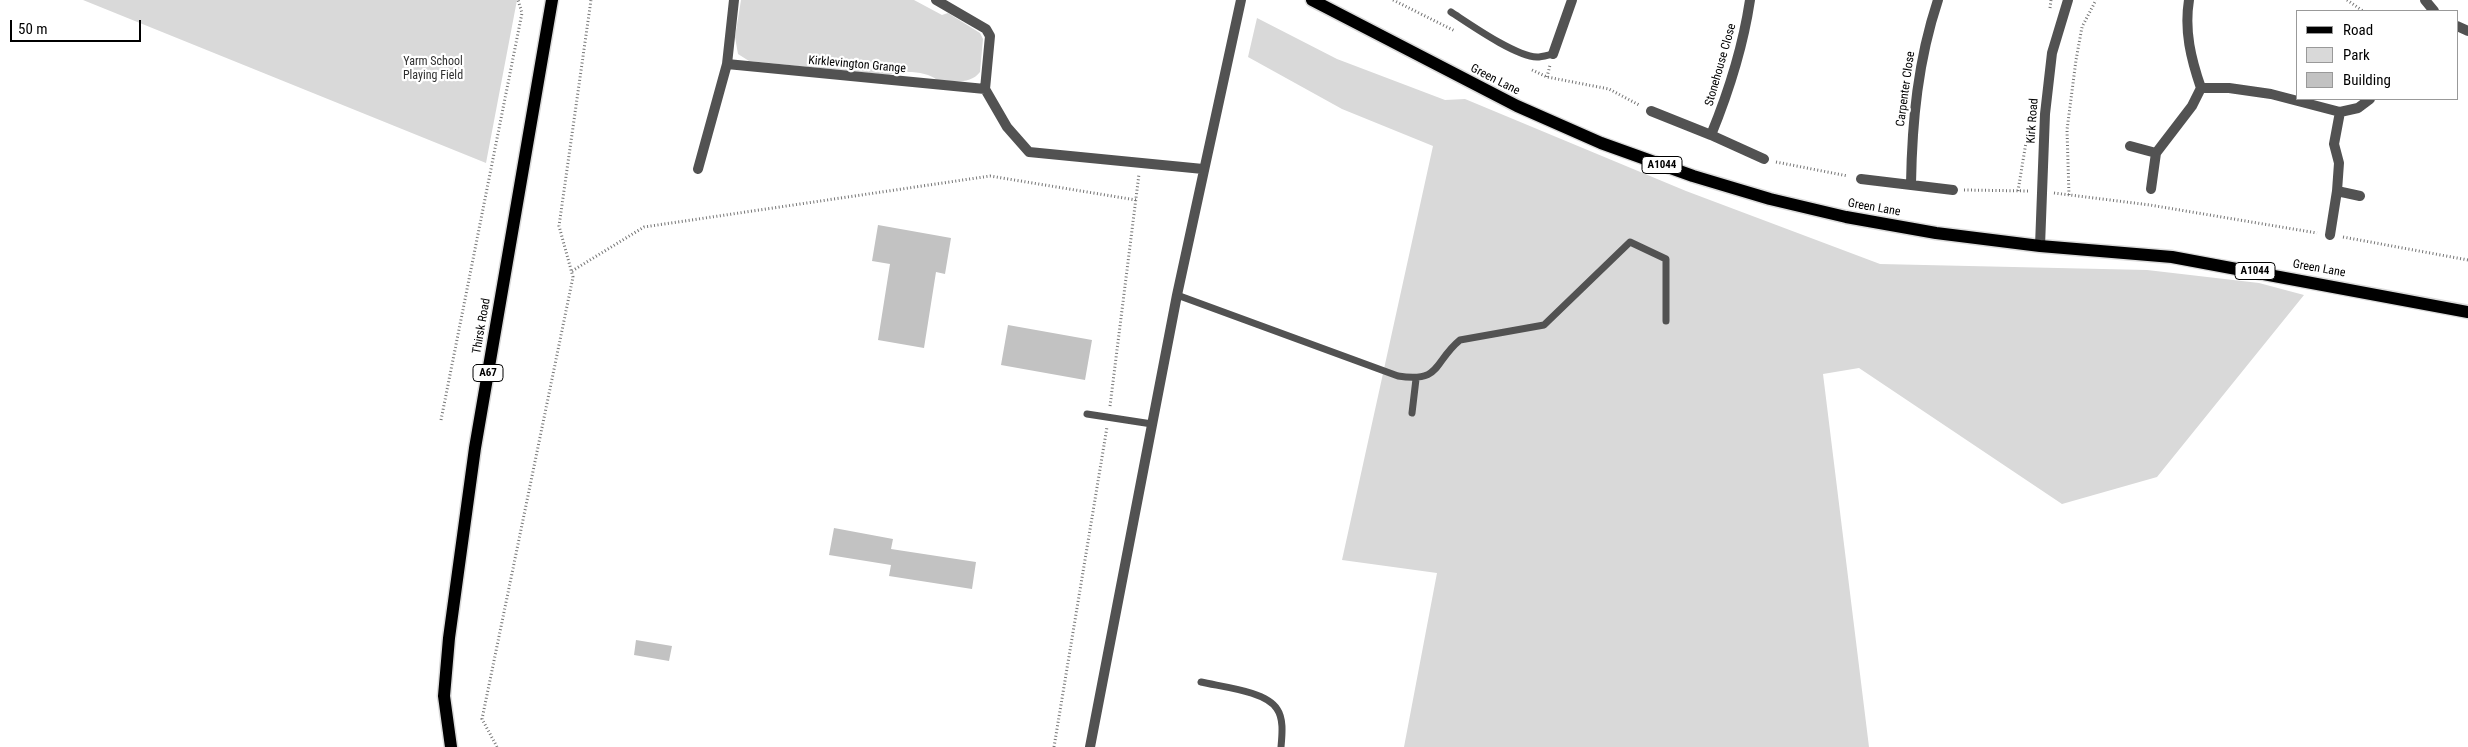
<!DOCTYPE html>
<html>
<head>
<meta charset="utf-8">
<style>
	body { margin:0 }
	#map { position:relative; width:2468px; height:747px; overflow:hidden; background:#fff; font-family:"Roboto Condensed",sans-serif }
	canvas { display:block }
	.legend { position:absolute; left:2296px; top:10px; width:162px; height:90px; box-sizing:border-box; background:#fff; border:1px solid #999; margin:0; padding:6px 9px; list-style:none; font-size:15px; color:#000 }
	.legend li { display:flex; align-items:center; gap:10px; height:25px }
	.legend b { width:25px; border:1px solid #999 }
	.scale { position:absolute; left:10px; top:20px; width:131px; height:22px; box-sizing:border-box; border:2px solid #000; border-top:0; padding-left:6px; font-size:15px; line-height:18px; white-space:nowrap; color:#000; -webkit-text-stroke:4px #fff; paint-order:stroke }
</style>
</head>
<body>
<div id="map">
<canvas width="2468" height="747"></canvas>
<ul class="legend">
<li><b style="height:6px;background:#000"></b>Road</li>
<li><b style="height:14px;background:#d9d9d9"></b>Park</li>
<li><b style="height:14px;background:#c2c2c2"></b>Building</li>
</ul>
<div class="scale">50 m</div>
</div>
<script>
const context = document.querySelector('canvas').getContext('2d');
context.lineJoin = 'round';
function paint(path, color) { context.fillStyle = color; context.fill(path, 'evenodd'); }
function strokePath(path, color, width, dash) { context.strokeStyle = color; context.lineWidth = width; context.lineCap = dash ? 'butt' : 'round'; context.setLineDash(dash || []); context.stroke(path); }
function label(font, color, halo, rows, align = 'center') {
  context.font = font + ' "Roboto Condensed",sans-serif'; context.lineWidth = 4.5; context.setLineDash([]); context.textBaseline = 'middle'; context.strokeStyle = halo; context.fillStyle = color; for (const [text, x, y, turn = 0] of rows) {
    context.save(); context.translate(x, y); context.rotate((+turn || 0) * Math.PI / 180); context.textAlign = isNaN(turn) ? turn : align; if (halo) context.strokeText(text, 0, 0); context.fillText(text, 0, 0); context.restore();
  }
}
paint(new Path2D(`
	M83,0H517L486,163Z
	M741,0H914L942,15L948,13L980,33L983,39L980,72C970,85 952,81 937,80C927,71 901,70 889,75L749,61L738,54L735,37Z
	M1257,18L1337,59L1445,100L1465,99L1686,191L1880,264L2147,270L2259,283L2304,295L2157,477L2062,504L1859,368L1823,374L1869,747H1404L1437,573L1342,560L1433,146L1342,109L1248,57Z`), '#d9d9d9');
paint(new Path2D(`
	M878,225L951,238L945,274L936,272L924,348L878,340L890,264L872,261Z
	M1008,325L1092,340L1085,380L1001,365Z
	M834,528L893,539L891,549L976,562L972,589L889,576L891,565L829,555Z
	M636,640L672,646L669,661L634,655Z`), '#c2c2c2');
const primary = new Path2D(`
	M1312,0L1517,106L1601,143L1693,176L1770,199L1846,217L1936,233L2040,246L2172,257L2468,312
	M451,747L444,696L449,638L475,448L552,0`);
strokePath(primary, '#dbdbdb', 15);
strokePath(new Path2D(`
	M1393,0L1455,31
	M2347,0L2363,11
	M2050,8L2051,0
	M1532,70L1547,77L1609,89L1639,105
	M1547,77L1550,65
	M1776,162L1848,176
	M1964,190L2030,191
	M2018,191L2030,118
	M2054,193L2150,205L2317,233
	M2069,195L2067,130L2076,60L2082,27L2096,0
	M2343,237L2468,260
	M572,271L644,227L990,176L1136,200
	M1110,406L1139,174
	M441,420L522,13L518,0
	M497,747L482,719L573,277L559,226L591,0
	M1054,747L1107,427`), '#747474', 3, [1, 2.5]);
strokePath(new Path2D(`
	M1451,12C1471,25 1515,56 1537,57C1542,57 1548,55 1553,54
	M1177,295L1398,376C1442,383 1433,362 1460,340L1544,325L1630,242L1666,259V321
	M1412,413L1416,379
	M1087,414L1152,424
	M1201,682C1222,687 1266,691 1277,709C1284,719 1282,735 1281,747`), '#525252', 7);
strokePath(new Path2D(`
	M734,0L727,64L985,89
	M936,0L986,29L990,36L985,89L1007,127L1029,152L1203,169
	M2189,0C2184,31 2191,59 2201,88
	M2425,0L2434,11
	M2457,26L2468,31
	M1553,54L1572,0
	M1651,111L1711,135C1729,91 1743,47 1750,0
	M1711,135L1764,159
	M2130,146L2156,153
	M698,169L727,64
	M1861,179L1953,190
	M1911,184C1912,121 1918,60 1938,0
	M2151,189L2156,153L2192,106L2201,88H2229L2271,94L2340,112L2358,108L2370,99
	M2337,191L2360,196
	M2330,235L2337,191L2339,163L2334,144L2340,112
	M2040,246L2045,114L2052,53L2068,0
	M1090,747L1177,295L1241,0`), '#525252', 10);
strokePath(primary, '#000', 12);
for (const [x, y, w] of [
	[1662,165,40],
	[2255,271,40],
	[488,373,30]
]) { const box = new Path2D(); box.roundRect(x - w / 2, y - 8.5, w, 17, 4); context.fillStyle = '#fff'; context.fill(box); strokePath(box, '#000', 1); }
label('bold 11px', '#000', null, [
	["A1044",1662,165],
	["A1044",2255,271],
	["A67",488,373]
]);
label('12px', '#303030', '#fff', [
	["Yarm School",433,62],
	["Playing Field",433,76]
]);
label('12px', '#000', '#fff', [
	["Kirklevington Grange",857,65,5],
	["Stonehouse Close",1721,65,-74],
	["Green Lane",1495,80,27],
	["Carpenter Close",1906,89,-82],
	["Kirk Road",2033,121,-86],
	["Green Lane",1874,208,10],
	["Green Lane",2319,269,10],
	["Thirsk Road",482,326,-80]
]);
</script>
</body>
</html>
